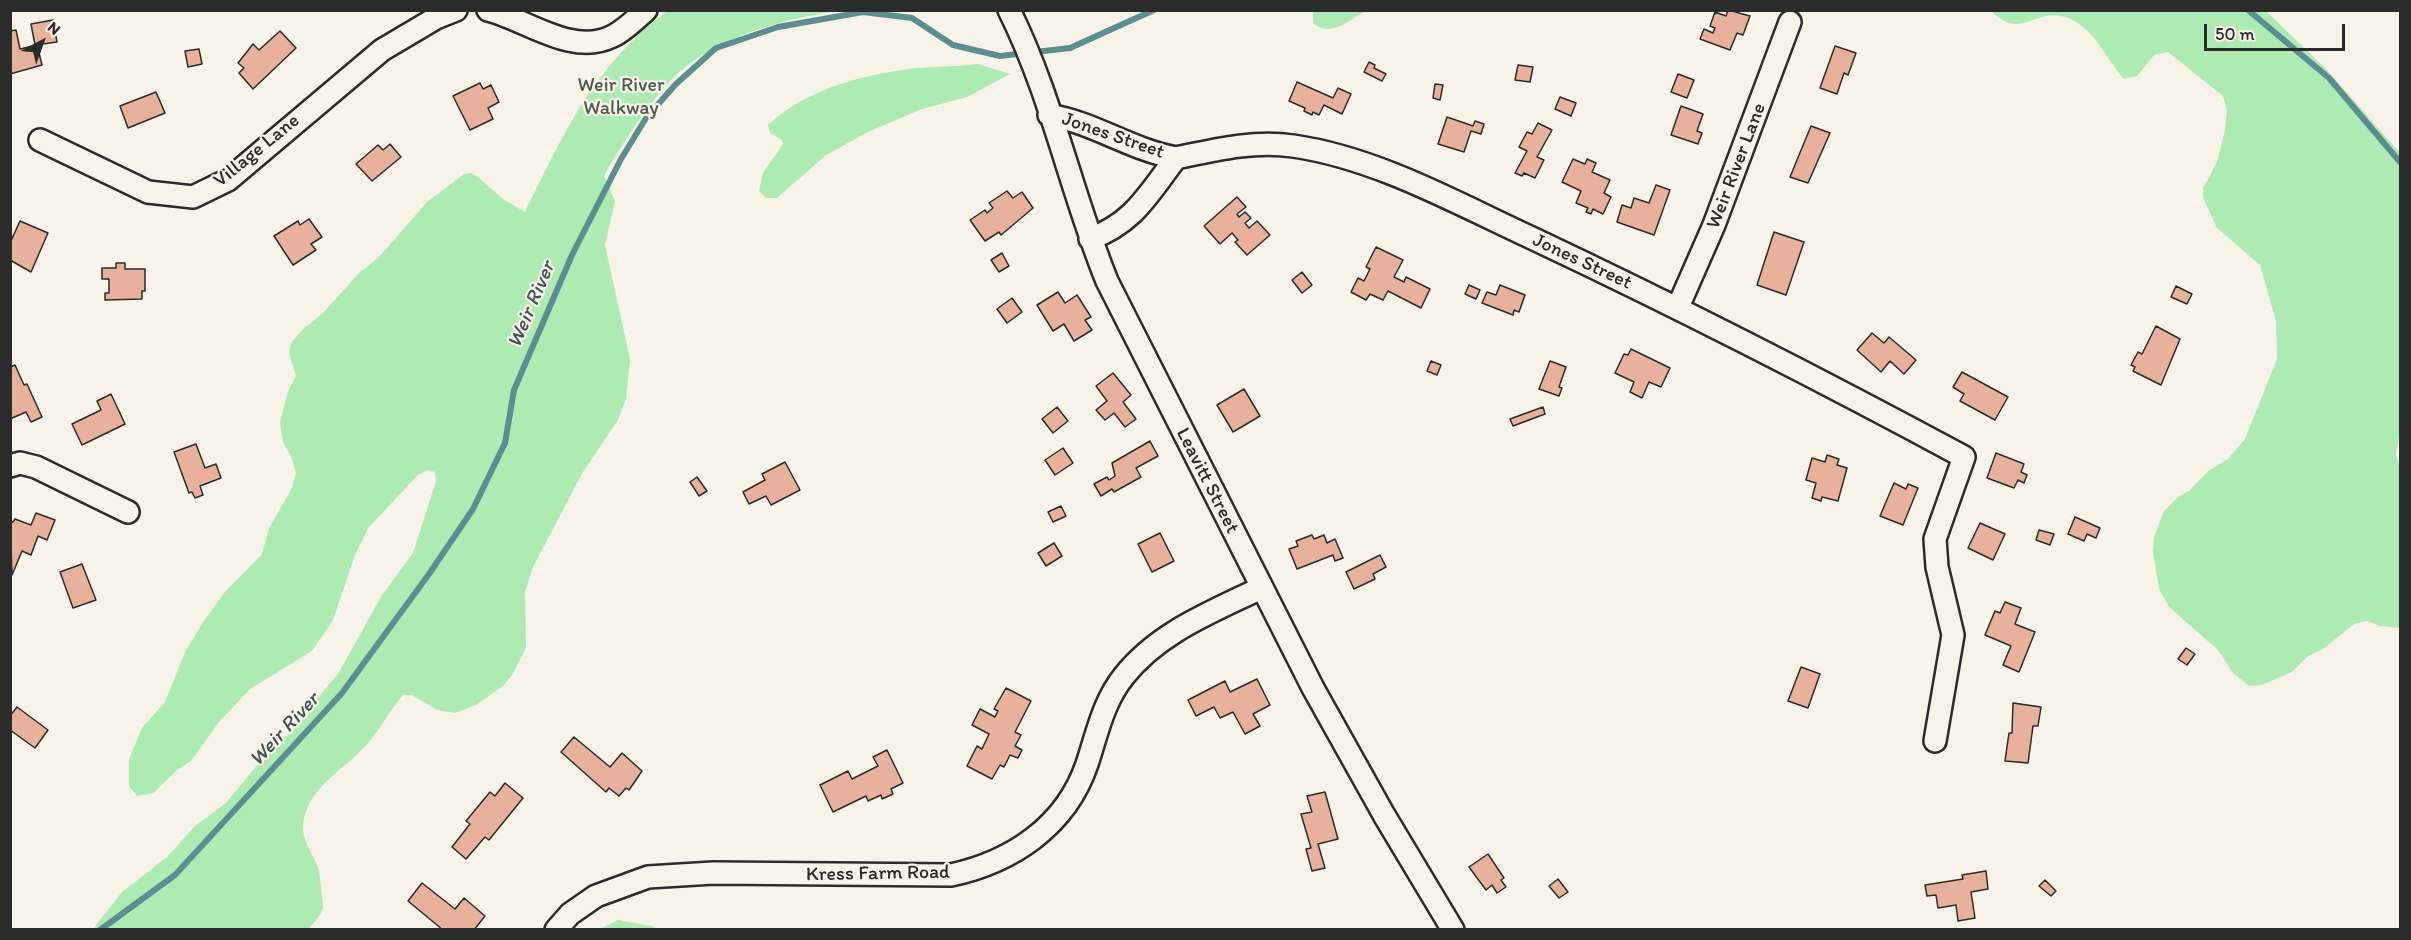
<!DOCTYPE html>
<html>
<head>
<meta charset="utf-8">
<style>
	body { margin:0 }
	#map { position:relative; width:2411px; height:940px; overflow:hidden; background:#f7f3e8; font-family:Itim,sans-serif }
	canvas { display:block }
	.frame { position:absolute; inset:0; border:12px solid #2b2b2b; pointer-events:none }
	.north { position:absolute; left:12px; top:12px; width:60px; height:60px; -webkit-text-stroke:4px #f7f3e8; paint-order:stroke; rotate:41deg; font-size:16px; font-weight:700; line-height:24px; text-align:center; color:#2b2b2b }
	.north::after { content:''; display:block; margin:auto; width:21px; height:27px; background:#2b2b2b; clip-path:polygon(50% 0,100% 100%,50% 72%,0 100%) }
	.scale { position:absolute; left:2204px; top:24px; width:141px; height:27px; box-sizing:border-box; border:3px solid #2b2b2b; border-top:0; padding-left:8px; font-size:18px; line-height:21px; white-space:nowrap; color:#2b2b2b; -webkit-text-stroke:4px #f7f3e8; paint-order:stroke }
</style>
</head>
<body>
<div id="map">
<canvas width="2411" height="940"></canvas>
<div class="frame"></div>
<div class="north">N</div>
<div class="scale">50 m</div>
</div>
<script>
const context = document.querySelector('canvas').getContext('2d');
context.lineJoin = 'round';
function paint(path, color) { context.fillStyle = color; context.fill(path, 'evenodd'); }
function strokePath(path, color, width, dash) { context.strokeStyle = color; context.lineWidth = width; context.lineCap = dash ? 'butt' : 'round'; context.setLineDash(dash || []); context.stroke(path); }
function label(font, color, halo, rows, align = 'center') {
  context.font = font + ' Itim,sans-serif'; context.lineWidth = 4.5; context.setLineDash([]); context.textBaseline = 'middle'; context.strokeStyle = halo; context.fillStyle = color; for (const [text, x, y, turn = 0] of rows) {
    context.save(); context.translate(x, y); context.rotate((+turn || 0) * Math.PI / 180); context.textAlign = isNaN(turn) ? turn : align; if (halo) context.strokeText(text, 0, 0); context.fillText(text, 0, 0); context.restore();
  }
}
paint(new Path2D(`
	M668,10L838,11C783,19 714,37 673,78C648,104 622,144 604,176L615,201L605,245L630,359L626,399L618,420L583,472L533,567L525,592L526,648L512,675L503,686L476,705L455,713L437,710L412,695H403C390,710 381,728 368,743C346,769 313,783 304,818C299,839 313,852 319,870C319,872 323,903 323,906C323,913 313,923 309,929H93L122,892L167,857L195,826L226,803L258,764L311,712L315,701L338,674L382,595L413,553L436,481L435,472L427,470L418,475L369,527L355,555L333,620L312,651L250,689L219,722L191,761L176,771L153,793L137,796L129,786V759L142,728L165,702L185,652L203,622L225,592L262,554L269,528L291,490L296,473L291,456L283,442L280,422L288,391L296,376L289,353L291,343L304,328L323,313L359,273L378,258L427,202L464,174L471,173L477,176L503,199L525,212C566,130 592,68 668,10Z
	M1313,11V10L1366,11C1349,19 1332,39 1313,23Z
	M1990,11H2266L2326,69L2400,153V430L2396,456L2400,467V628L2380,626L2367,621L2354,624L2322,650L2308,656L2292,672L2262,685L2249,686L2233,673L2218,650L2169,607L2159,589L2153,552L2154,537L2164,511L2179,496L2189,491L2208,471L2228,459L2245,439L2277,359L2276,321L2260,265L2217,228L2203,198V188L2217,162L2225,130L2227,111L2223,96L2168,52L2154,55L2137,76L2124,79C2106,59 2095,29 2068,18C2043,8 2030,28 2009,23C2002,21 1996,15 1990,11Z
	M978,64L1010,74L967,97L919,110L866,133L826,155L777,198H766L759,191L763,173L783,144L782,140L770,133L768,125C805,90 859,76 908,69C931,66 955,67 978,64Z
	M618,920L651,926L657,929H600Z`), '#adebb2');
strokePath(new Path2D(`
	M2248,10L2329,78L2400,162
	M100,930L175,875L342,693L429,574L473,509L505,443L514,390L572,255L621,159L646,118L676,84L716,48L778,27L863,12L912,18L953,45L1000,56L1070,48L1154,10`), '#5c8d90', 6);
const building = new Path2D(`
	M1728,10L1750,16L1743,35L1737,33L1730,50L1700,39L1704,29L1713,33L1715,28L1710,26L1715,12L1726,16Z
	M53,20L57,42L35,45L31,24Z
	M16,30L20,49L37,45L42,65L10,74V31Z
	M280,31L296,48L253,89L239,73L244,68L238,63L253,44L259,50Z
	M1835,46L1856,53L1848,75L1844,73L1837,94L1820,88Z
	M199,49L202,64L188,67L185,51Z
	M1369,62L1375,65L1374,68L1386,74L1382,81L1364,72Z
	M1518,65L1533,67L1530,82L1515,80Z
	M1678,74L1694,80L1687,98L1671,92Z
	M1297,82L1333,98L1338,88L1351,94L1342,114L1324,105L1319,115L1313,112L1312,115L1304,111L1305,108L1289,101Z
	M480,83L483,89L491,85L499,102L488,108L493,119L470,130L453,96Z
	M1435,84L1443,85L1440,100L1433,98Z
	M156,92L165,113L128,128L120,106Z
	M1560,97L1576,103L1571,116L1555,109Z
	M1681,106L1703,114L1697,131L1702,133L1698,144L1671,135Z
	M1447,117L1473,126L1475,121L1484,124L1481,134L1471,131L1464,152L1438,144Z
	M1538,123L1552,130L1537,157L1544,160L1535,178L1524,173L1522,176L1515,173L1527,151L1519,147L1527,132L1532,134Z
	M1811,126L1830,133L1808,183L1790,177Z
	M390,144L401,157L372,181L356,164L378,145L383,150Z
	M1573,159L1585,164L1587,159L1596,163L1592,172L1610,180L1604,193L1611,197L1603,214L1593,209L1591,214L1586,212L1588,208L1576,203L1581,191L1562,182Z
	M1656,185L1670,190L1654,235L1617,222L1622,205L1631,208L1634,198L1649,203Z
	M1007,191L1013,198L1022,192L1033,208L1001,235L999,232L985,241L970,220L985,210L987,213L993,208L989,203Z
	M1237,197L1246,207L1237,214L1239,217L1245,212L1251,218L1245,223L1249,228L1257,221L1270,235L1247,255L1235,242L1238,240L1232,233L1220,244L1204,226Z
	M309,219L322,237L311,244L316,250L293,265L274,236L298,221L300,225Z
	M20,221L48,233L31,272L10,260V243Z
	M1774,232L1804,242L1786,295L1757,285Z
	M1376,247L1403,260L1394,277L1404,282L1406,277L1430,289L1421,308L1388,291L1383,300L1370,294L1366,300L1351,292L1358,278L1364,281L1370,269L1366,267Z
	M1002,253L1009,266L999,272L991,260Z
	M116,263H125V269H145V291H142V299L105,300V293H109V279H102V268H116Z
	M1302,272L1312,285L1302,293L1292,280Z
	M1469,285L1480,290L1476,299L1465,294Z
	M1500,285L1525,295L1519,312L1514,310L1513,315L1482,303L1487,292L1496,295Z
	M2176,286L2192,294L2187,304L2171,297Z
	M1058,292L1065,303L1077,295L1091,317L1085,320L1092,330L1074,341L1064,324L1053,331L1037,305Z
	M1012,298L1022,312L1007,323L997,309Z
	M2156,326L2180,339L2161,385L2133,371L2135,367L2131,365L2138,352L2142,354Z
	M1872,333L1884,343L1889,337L1916,360L1904,374L1890,361L1881,372L1857,350Z
	M1631,349L1670,368L1661,387L1649,382L1642,398L1630,392L1634,382L1615,373L1624,354L1628,355Z
	M1431,361L1441,365L1437,375L1427,371Z
	M1550,361L1566,367L1559,387L1562,388L1559,396L1539,389Z
	M15,365L24,385L27,384L42,417L31,422L26,412L10,419V367Z
	M1962,372L2008,397L1995,420L1960,401L1964,394L1953,387Z
	M1113,373L1131,395L1123,402L1136,419L1125,427L1114,413L1105,420L1096,410L1107,401L1096,386Z
	M1244,389L1260,416L1233,432L1217,405Z
	M111,394L125,424L82,445L72,424L101,410L97,401Z
	M1057,407L1068,421L1053,433L1042,419Z
	M1543,407L1545,414L1513,426L1510,419Z
	M1150,441L1158,456L1136,468L1141,477L1114,492L1112,489L1101,496L1094,484L1107,477L1109,480L1115,476L1112,463Z
	M196,444L205,468L216,464L221,478L200,486L203,495L195,498L192,492L189,493L174,452Z
	M1063,448L1073,463L1055,475L1045,460Z
	M1996,453L2024,464L2021,472L2027,475L2024,483L2018,480L2014,488L1987,478Z
	M1827,455L1839,459L1837,465L1847,468L1838,501L1822,497L1821,501L1812,498L1816,483L1806,480L1812,458L1825,462Z
	M785,462L800,490L771,505L766,496L749,504L743,492L765,480L762,474Z
	M697,477L707,491L699,496L690,482Z
	M1894,483L1906,489L1908,484L1918,488L1903,525L1880,516Z
	M1061,506L1066,516L1053,522L1048,512Z
	M36,513L55,520L47,540L38,536L31,555L22,551L12,575L10,521L13,522L15,519L31,525Z
	M2075,517L2100,528L2096,538L2087,534L2084,541L2068,534Z
	M1980,523L2005,534L1993,560L1968,548Z
	M2039,530L2054,534L2050,545L2036,540Z
	M1160,533L1174,561L1152,572L1138,544Z
	M1312,535L1314,539L1324,535L1327,543L1335,539L1343,558L1335,561L1333,555L1297,569L1289,549L1298,546L1296,541Z
	M1054,543L1062,556L1046,566L1038,553Z
	M1380,555L1386,567L1373,574L1375,579L1354,589L1346,572Z
	M82,564L96,600L73,608L60,572Z
	M2005,602L2021,608L2015,624L2035,632L2019,672L2003,665L2011,646L1985,635L1995,611L2000,613Z
	M2186,648L2195,654L2187,665L2178,659Z
	M1801,667L1820,674L1808,708L1788,701Z
	M1257,679L1270,705L1253,714L1260,726L1245,734L1233,712L1220,718L1214,707L1196,716L1188,700L1225,681L1230,692Z
	M1006,688L1031,701L1015,732L1021,735L1015,746L1022,750L1018,758L1010,755L1004,767L1000,765L992,779L967,766L977,746L982,749L989,734L972,725L980,709L995,717L998,711L994,709Z
	M2013,703L2041,707L2038,726H2033L2028,763L2005,761L2009,733H2012Z
	M17,707L48,730L35,748L10,730V716Z
	M574,737L610,767L622,753L642,771L629,790L626,788L619,796L609,788L606,792L561,752Z
	M887,750L903,783L891,789L893,794L882,799L881,795L868,801L866,796L833,812L820,785L848,771L852,779L878,766L873,757Z
	M505,783L523,798L489,840L485,837L466,859L452,847L470,824L466,821L490,792L495,796Z
	M1325,792L1338,839L1318,844L1325,868L1312,871L1306,849L1311,848L1301,814L1312,812L1307,796Z
	M1488,854L1504,878L1501,880L1506,887L1497,893L1492,885L1486,890L1469,867Z
	M1986,871L1988,889L1971,892L1975,918L1958,921L1956,905L1938,908L1936,895L1927,896L1925,885L1963,879L1962,875Z
	M1558,879L1568,892L1559,898L1549,886Z
	M2045,880L2056,891L2051,896L2039,886Z
	M422,883L455,909L464,898L485,916L474,930H443L408,901Z`);
paint(building, '#e7b19b');
strokePath(building, '#2b2b2b', 1.5);
const street = new Path2D(`
	M488,10C526,19 572,57 613,36C625,30 636,19 646,10
	M1009,10C1052,96 1071,193 1107,281L1313,688L1384,815L1453,930
	M1049,115C1095,123 1129,149 1176,158
	M40,140L148,192L193,197L228,180L382,50L436,18L456,10
	M1090,239C1135,222 1148,194 1176,158C1214,150 1254,140 1293,146C1377,158 1458,204 1534,239C1680,308 1823,381 1964,457L1935,539L1937,567L1953,635L1935,741
	M1678,307L1714,225L1790,22
	M10,466L20,463L36,467L128,512
	M556,930L570,914L596,896L648,877L713,873L951,875C1012,862 1066,826 1087,764C1097,734 1103,702 1124,676C1159,632 1212,612 1261,588`);
strokePath(street, '#2b2b2b', 26);
strokePath(street, '#f7f3e8', 21);
label('20px', '#4c5b4d', '#f7f3e8', [
	["Weir River",621,86],
	["Walkway",621,109]
]);
label('20px', '#2b2b2b', '#f7f3e8', [
	["Jones Street",1113,136,19],
	["Village Lane",257,151,-39],
	["Weir River Lane",1737,166,-69],
	["Jones Street",1582,262,25],
	["Leavitt Street",1207,481,63],
	["Kress Farm Road",878,874,-1]
]);
label('italic 21px', '#405455', '#f7f3e8', [
	["Weir River",532,305,-67],
	["Weir River",285,730,-47]
]);
</script>
</body>
</html>
